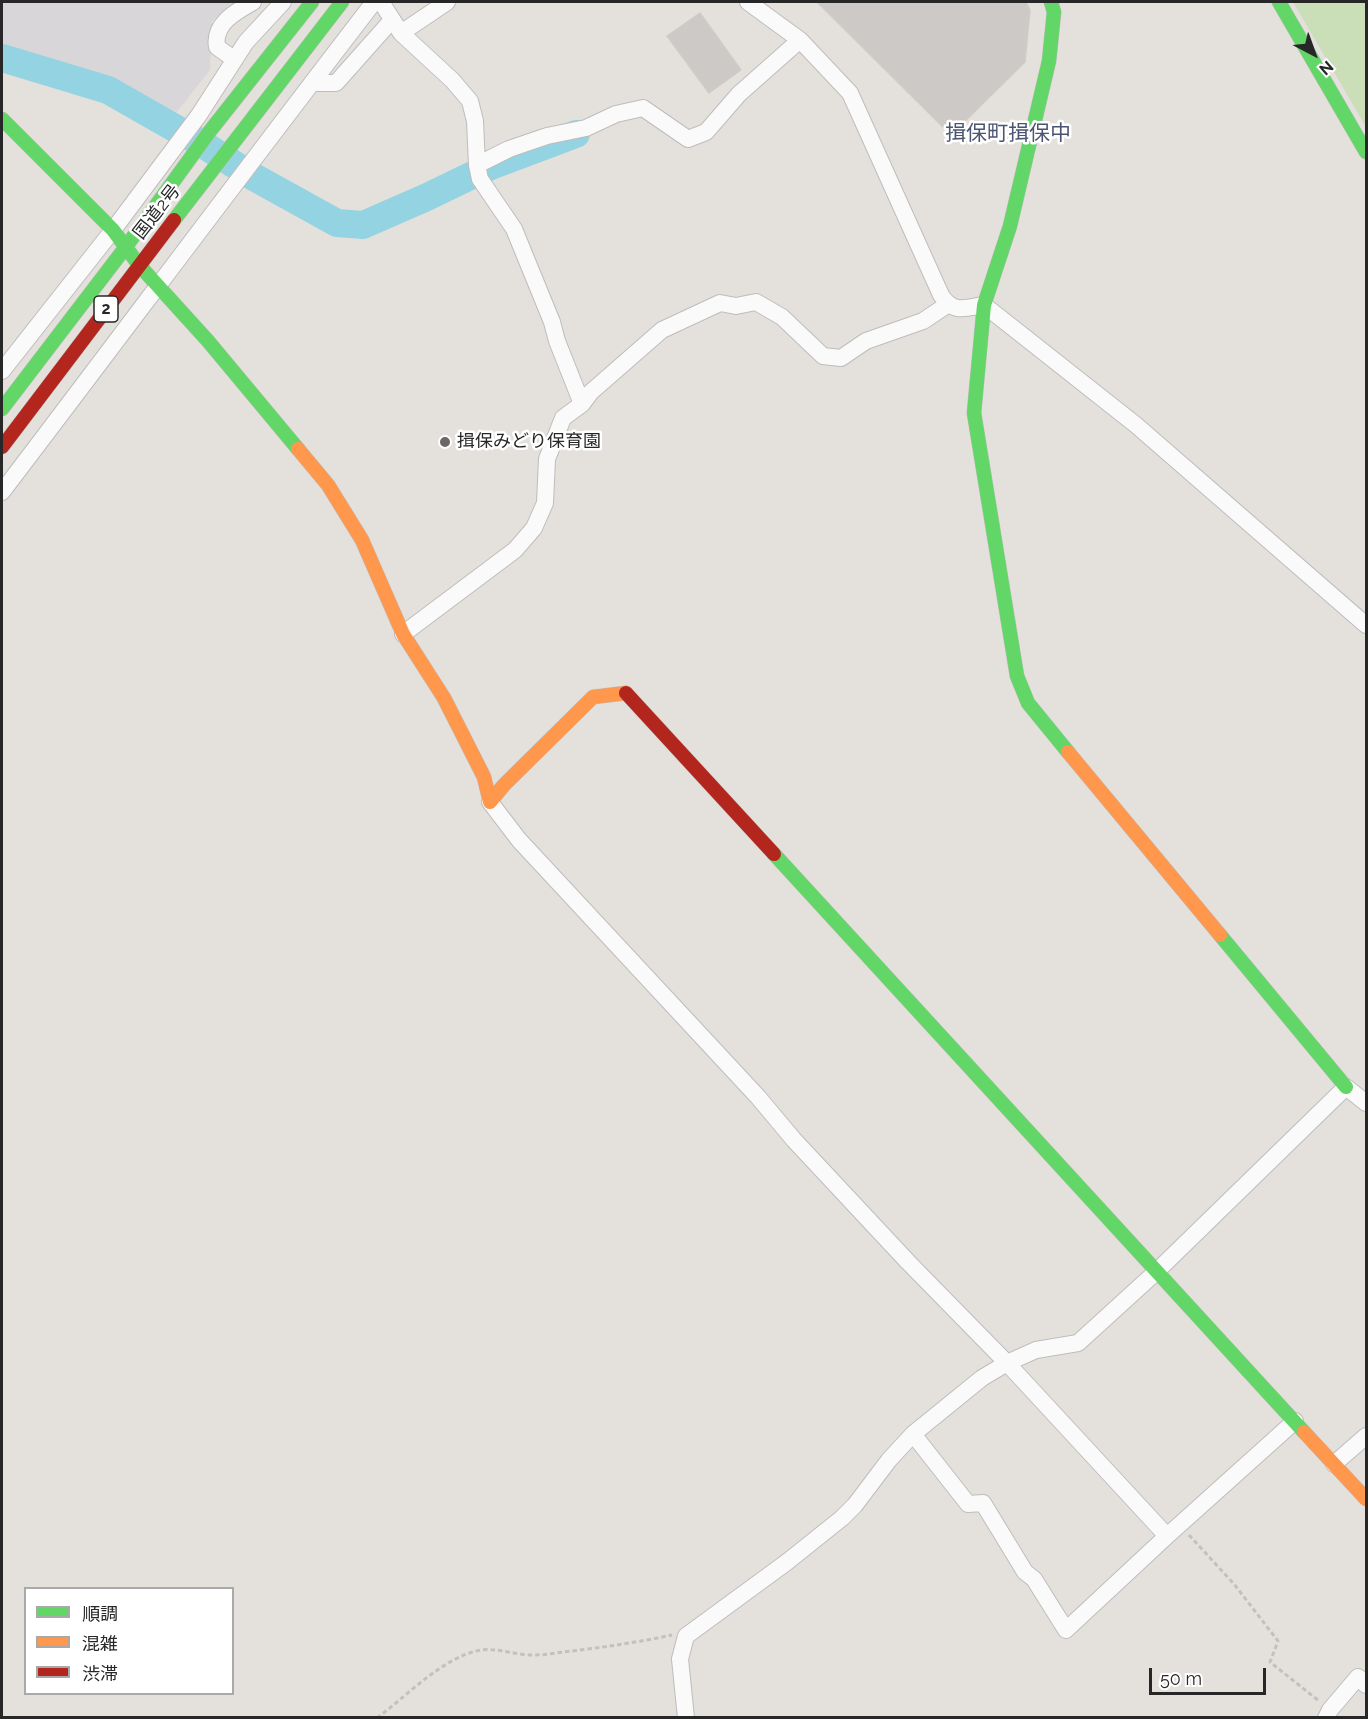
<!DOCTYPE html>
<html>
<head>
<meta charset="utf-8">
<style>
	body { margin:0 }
	#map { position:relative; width:1368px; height:1719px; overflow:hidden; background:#e4e1dc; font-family:Raleway,"Noto Sans JP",sans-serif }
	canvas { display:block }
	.frame { position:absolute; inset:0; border:3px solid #272727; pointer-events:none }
	.legend { position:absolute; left:24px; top:1587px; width:210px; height:108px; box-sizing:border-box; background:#fff; border:2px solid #a9a9a9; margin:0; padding:8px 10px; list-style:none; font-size:18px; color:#272727 }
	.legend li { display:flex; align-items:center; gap:12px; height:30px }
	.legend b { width:30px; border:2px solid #a9a9a9 }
	.north { position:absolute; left:1284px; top:24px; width:60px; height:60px; -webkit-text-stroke:4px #fff; paint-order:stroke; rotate:139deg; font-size:16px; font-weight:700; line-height:24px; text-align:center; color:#272727 }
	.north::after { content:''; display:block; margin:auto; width:21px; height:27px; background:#272727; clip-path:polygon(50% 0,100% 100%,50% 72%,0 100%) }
	.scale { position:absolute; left:1149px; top:1668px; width:117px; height:27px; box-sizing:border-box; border:3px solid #272727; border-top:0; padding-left:8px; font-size:18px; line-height:21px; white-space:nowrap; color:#272727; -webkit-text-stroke:4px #fff; paint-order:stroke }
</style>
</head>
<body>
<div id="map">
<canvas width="1368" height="1719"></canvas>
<div class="frame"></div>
<ul class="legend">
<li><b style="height:8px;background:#63d668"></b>順調</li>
<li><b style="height:8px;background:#ff974d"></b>混雑</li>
<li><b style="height:8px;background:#b3261e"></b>渋滞</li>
</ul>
<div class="north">N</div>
<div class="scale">50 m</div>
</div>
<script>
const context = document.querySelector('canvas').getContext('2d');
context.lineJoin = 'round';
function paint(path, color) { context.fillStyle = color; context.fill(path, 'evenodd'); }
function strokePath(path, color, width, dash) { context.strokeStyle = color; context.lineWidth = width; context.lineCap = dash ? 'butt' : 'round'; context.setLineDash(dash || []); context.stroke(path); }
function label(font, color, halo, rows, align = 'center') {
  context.font = font + ' Raleway,"Noto Sans JP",sans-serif'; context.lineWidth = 5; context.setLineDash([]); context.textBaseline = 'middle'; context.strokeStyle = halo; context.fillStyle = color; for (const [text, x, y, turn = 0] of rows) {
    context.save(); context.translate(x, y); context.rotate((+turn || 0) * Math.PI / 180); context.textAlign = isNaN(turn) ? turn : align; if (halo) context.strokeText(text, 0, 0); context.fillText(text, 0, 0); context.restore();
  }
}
paint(new Path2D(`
	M2,2H236L212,21L210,70L177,112L42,58L2,49Z`), '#d8d6d8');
paint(new Path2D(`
	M1293,2H1366V127Z`), '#cadeb7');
strokePath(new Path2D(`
	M2,58L108,90L201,143L252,176L337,223L363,225L427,197L491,166L576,134`), '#94d4e2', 28);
const building = new Path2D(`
	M817,2H1026L1030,10L1025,62L951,135Z
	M700,13L741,70L709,93L667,36Z`);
paint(building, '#ccc9c6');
strokePath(building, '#cfccc8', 1.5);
const street = new Path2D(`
	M381,2L401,33L452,80L470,101L475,121L477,165L480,179L514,229L552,322L557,341L582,404
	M748,2L800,40L850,93L941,295C953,314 965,308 984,305L1136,425L1366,625
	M401,33L447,2
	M231,57L217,47C213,24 235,12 253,2
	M318,83H336L392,20
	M477,165L509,149L547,136L586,128L616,114L643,108L688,139L706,132L739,94L800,40
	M2,371L113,230L199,115L246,42L283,2
	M2,492C126,329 249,164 374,2
	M403,634L515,550L534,528L545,503L547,459L563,418L582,404L591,392L662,330L720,303L736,306L756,302L782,317L823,356L841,358L866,341L923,321L947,305
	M490,802L519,840L758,1097L794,1140L908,1262L1007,1363L1167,1536
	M913,1434L968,1504L983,1503L1025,1572L1034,1579L1066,1630L1167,1536L1295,1421
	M1334,1464L1366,1436
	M686,1718L680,1659L686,1636L787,1562L842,1518L855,1505L889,1460L913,1434L982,1378L1007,1363L1036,1350L1078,1343L1156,1272L1346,1087L1366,1103
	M1326,1718L1330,1710L1358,1677L1366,1685`);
const fast = new Path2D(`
	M1051,2L1054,12L1049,61L1010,226L984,305L974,413L1017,676L1028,703L1068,752
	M1279,2L1366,152
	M2,119L113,230L139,265L208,341L298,449
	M174,220L342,2
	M2,409L125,248L210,131L312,2
	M774,854L1304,1432
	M1220,935L1346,1087`);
const slow = new Path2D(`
	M298,449L328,485L362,540L403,634L444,698L484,777L490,802
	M1068,752L1220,935
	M490,802L504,785L593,697L626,693
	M1304,1432L1366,1499`);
const jam = new Path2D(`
	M2,447L174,220
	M626,693L774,854`);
strokePath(street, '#bebdbd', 18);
strokePath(fast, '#bebdbd', 15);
strokePath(slow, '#bebdbd', 15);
strokePath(jam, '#bebdbd', 15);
strokePath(new Path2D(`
	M1189,1535L1234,1584L1278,1641L1270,1662L1319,1701
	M377,1718C408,1695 439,1661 476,1651C496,1646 515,1656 535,1655C547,1655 560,1652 572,1651C606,1647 639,1642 672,1635`), '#c2c1c0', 3, [4.5, 3]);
strokePath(street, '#fbfafa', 16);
strokePath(fast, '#63d668', 14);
strokePath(slow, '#ff974d', 14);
strokePath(jam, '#b3261e', 14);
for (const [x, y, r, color] of [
	[445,442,6,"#696866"]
]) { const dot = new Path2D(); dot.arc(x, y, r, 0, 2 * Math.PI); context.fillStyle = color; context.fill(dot); strokePath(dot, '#fff', 2); }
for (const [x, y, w] of [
	[106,309,24]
]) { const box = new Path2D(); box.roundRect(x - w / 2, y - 13, w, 26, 4.5); context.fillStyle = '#fff'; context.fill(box); strokePath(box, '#272727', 1.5); }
label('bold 16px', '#272727', null, [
	["2",106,309]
]);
label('18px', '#272727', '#fff', [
	["国道2号",157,212,-52]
]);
label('18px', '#272727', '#fff', [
	["揖保みどり保育園",457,442]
], 'left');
label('21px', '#4b5573', '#fff', [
	["揖保町揖保中",1008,134]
]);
</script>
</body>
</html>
